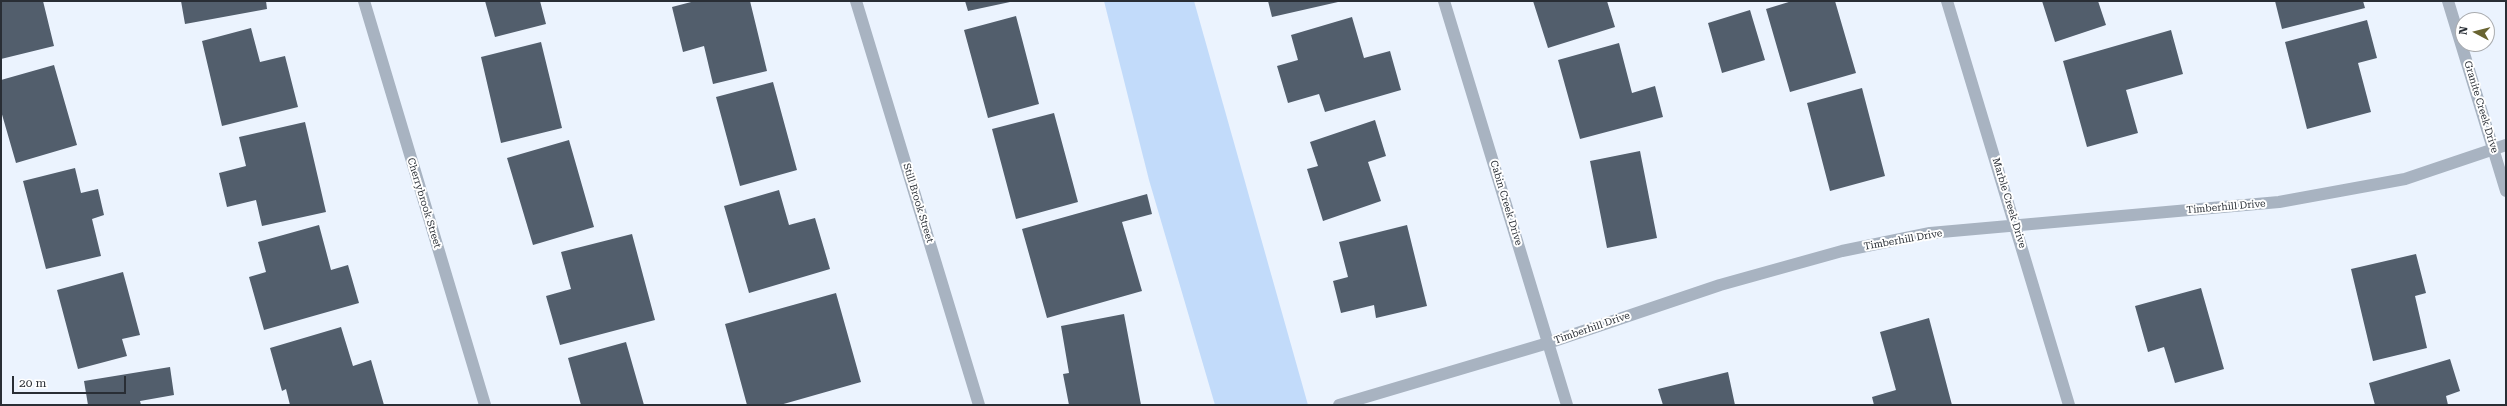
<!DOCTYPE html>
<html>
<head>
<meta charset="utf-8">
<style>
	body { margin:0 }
	#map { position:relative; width:2507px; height:406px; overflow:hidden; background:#ebf3fe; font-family:"Roboto Serif",serif }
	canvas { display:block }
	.frame { position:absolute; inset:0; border:2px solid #292e35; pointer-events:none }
	.north { position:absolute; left:2455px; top:12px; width:40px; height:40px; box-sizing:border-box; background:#fff; border:1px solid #a9abae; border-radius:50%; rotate:277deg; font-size:11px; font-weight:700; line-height:16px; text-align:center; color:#292e35 }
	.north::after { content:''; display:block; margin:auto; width:14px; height:18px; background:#696431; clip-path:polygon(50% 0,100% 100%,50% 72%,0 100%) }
	.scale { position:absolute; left:12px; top:376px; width:114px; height:18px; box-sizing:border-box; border:2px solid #292e35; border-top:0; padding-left:5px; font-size:12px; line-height:14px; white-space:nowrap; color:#292e35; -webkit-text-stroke:3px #fff; paint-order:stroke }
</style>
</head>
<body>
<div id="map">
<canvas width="2507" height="406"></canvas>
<div class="frame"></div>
<div class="north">N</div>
<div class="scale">20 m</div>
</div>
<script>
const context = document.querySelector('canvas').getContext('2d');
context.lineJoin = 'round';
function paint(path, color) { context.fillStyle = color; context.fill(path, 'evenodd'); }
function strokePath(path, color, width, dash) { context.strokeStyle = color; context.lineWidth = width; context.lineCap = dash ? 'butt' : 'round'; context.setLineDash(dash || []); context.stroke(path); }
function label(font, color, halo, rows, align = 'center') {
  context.font = font + ' "Roboto Serif",serif'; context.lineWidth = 4; context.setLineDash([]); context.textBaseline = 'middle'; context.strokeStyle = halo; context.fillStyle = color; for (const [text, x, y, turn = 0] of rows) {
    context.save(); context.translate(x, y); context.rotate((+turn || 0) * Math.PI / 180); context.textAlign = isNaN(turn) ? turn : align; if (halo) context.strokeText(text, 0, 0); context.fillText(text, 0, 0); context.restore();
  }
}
paint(new Path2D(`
	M1104,1H1194L1308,405H1215L1149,180Z`), '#c2dbfa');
paint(new Path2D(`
	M1,1H43L54,46L1,59Z
	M181,1H266L267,9L185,24Z
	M485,1H540L546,24L495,37Z
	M695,1H750L767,71L713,84L704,46L683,52L672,7Z
	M965,1H1009L1010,2L968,11Z
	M1268,1H1338V2L1272,17Z
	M1533,1H1607L1615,27L1548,48Z
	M1792,1H1835L1856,73L1790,92L1766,9Z
	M2042,1H2098L2106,25L2055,42Z
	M2275,1H2363L2365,8L2282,29Z
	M1750,10L1765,60L1722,73L1708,23Z
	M1016,16L1039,104L988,118L964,30Z
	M1352,17L1364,58L1390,51L1401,90L1325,112L1319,94L1288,103L1277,66L1298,60L1291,35Z
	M2367,20L2377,58L2358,63L2371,112L2307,129L2285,42Z
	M251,28L260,62L285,56L298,107L222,126L202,41Z
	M2171,30L2183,74L2126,90L2138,133L2087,147L2063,61Z
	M541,42L562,128L501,143L481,57Z
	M1619,43L1632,93L1655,86L1663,117L1580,139L1558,60Z
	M54,65L77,145L16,163L1,111V80Z
	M773,82L797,170L740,186L716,97Z
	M1862,88L1885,176L1830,191L1807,103Z
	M1054,113L1078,202L1016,219L992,129Z
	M1375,120L1386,156L1368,162L1381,201L1323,221L1307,169L1318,166L1310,142Z
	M305,122L326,212L262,226L256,200L227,207L219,173L246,166L239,137Z
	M569,140L594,227L533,245L507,158Z
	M1640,151L1657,238L1607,248L1590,161Z
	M75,168L81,193L98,189L104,215L92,219L101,256L46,269L23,181Z
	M779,190L789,225L815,218L830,269L749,293L724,206Z
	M1147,194L1152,214L1122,222L1142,291L1047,318L1022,229Z
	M319,225L331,270L348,265L359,303L264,330L249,277L266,272L258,242Z
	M1407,225L1427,306L1376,318L1374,305L1341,313L1333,281L1348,277L1339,242Z
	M632,234L655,320L560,345L546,296L571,289L561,252Z
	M2416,254L2426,293L2415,296L2427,348L2373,361L2351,269Z
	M123,272L140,335L122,339L127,356L78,369L57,290Z
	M2201,288L2224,369L2175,383L2164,347L2148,352L2135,306Z
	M836,293L861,382L780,405H747L725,324Z
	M1124,314L1141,405H1069L1063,374L1069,373L1061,326Z
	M1929,318L1952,405H1874L1872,397L1896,390L1880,332Z
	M341,327L353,366L371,360L384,405H290L286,389L282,391L270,348Z
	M626,342L644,405H581L568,358Z
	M2450,359L2460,391L2446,396L2448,405H2375L2369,383Z
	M170,367L174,395L140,401L141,405H88L84,381Z
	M1728,372L1735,405H1663L1658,389Z`), '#525e6c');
strokePath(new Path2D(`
	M364,1L485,405
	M856,1L979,405
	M1444,1L1567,405
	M1947,1L2069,405
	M2448,1L2506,191
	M1339,405L1548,343L1720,285L1842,251L1930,233L2279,202L2405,179L2506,145`), '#a8b3c1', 12);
label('10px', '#292e35', '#fff', [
	["Granite Creek Drive",2481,107,73],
	["Cherrybrook Street",424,203,73],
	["Still Brook Street",918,203,73],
	["Cabin Creek Drive",1506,203,73],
	["Marble Creek Drive",2009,203,73],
	["Timberhill Drive",2226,207,-5],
	["Timberhill Drive",1903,240,-10],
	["Timberhill Drive",1592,328,-19]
]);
</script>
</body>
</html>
